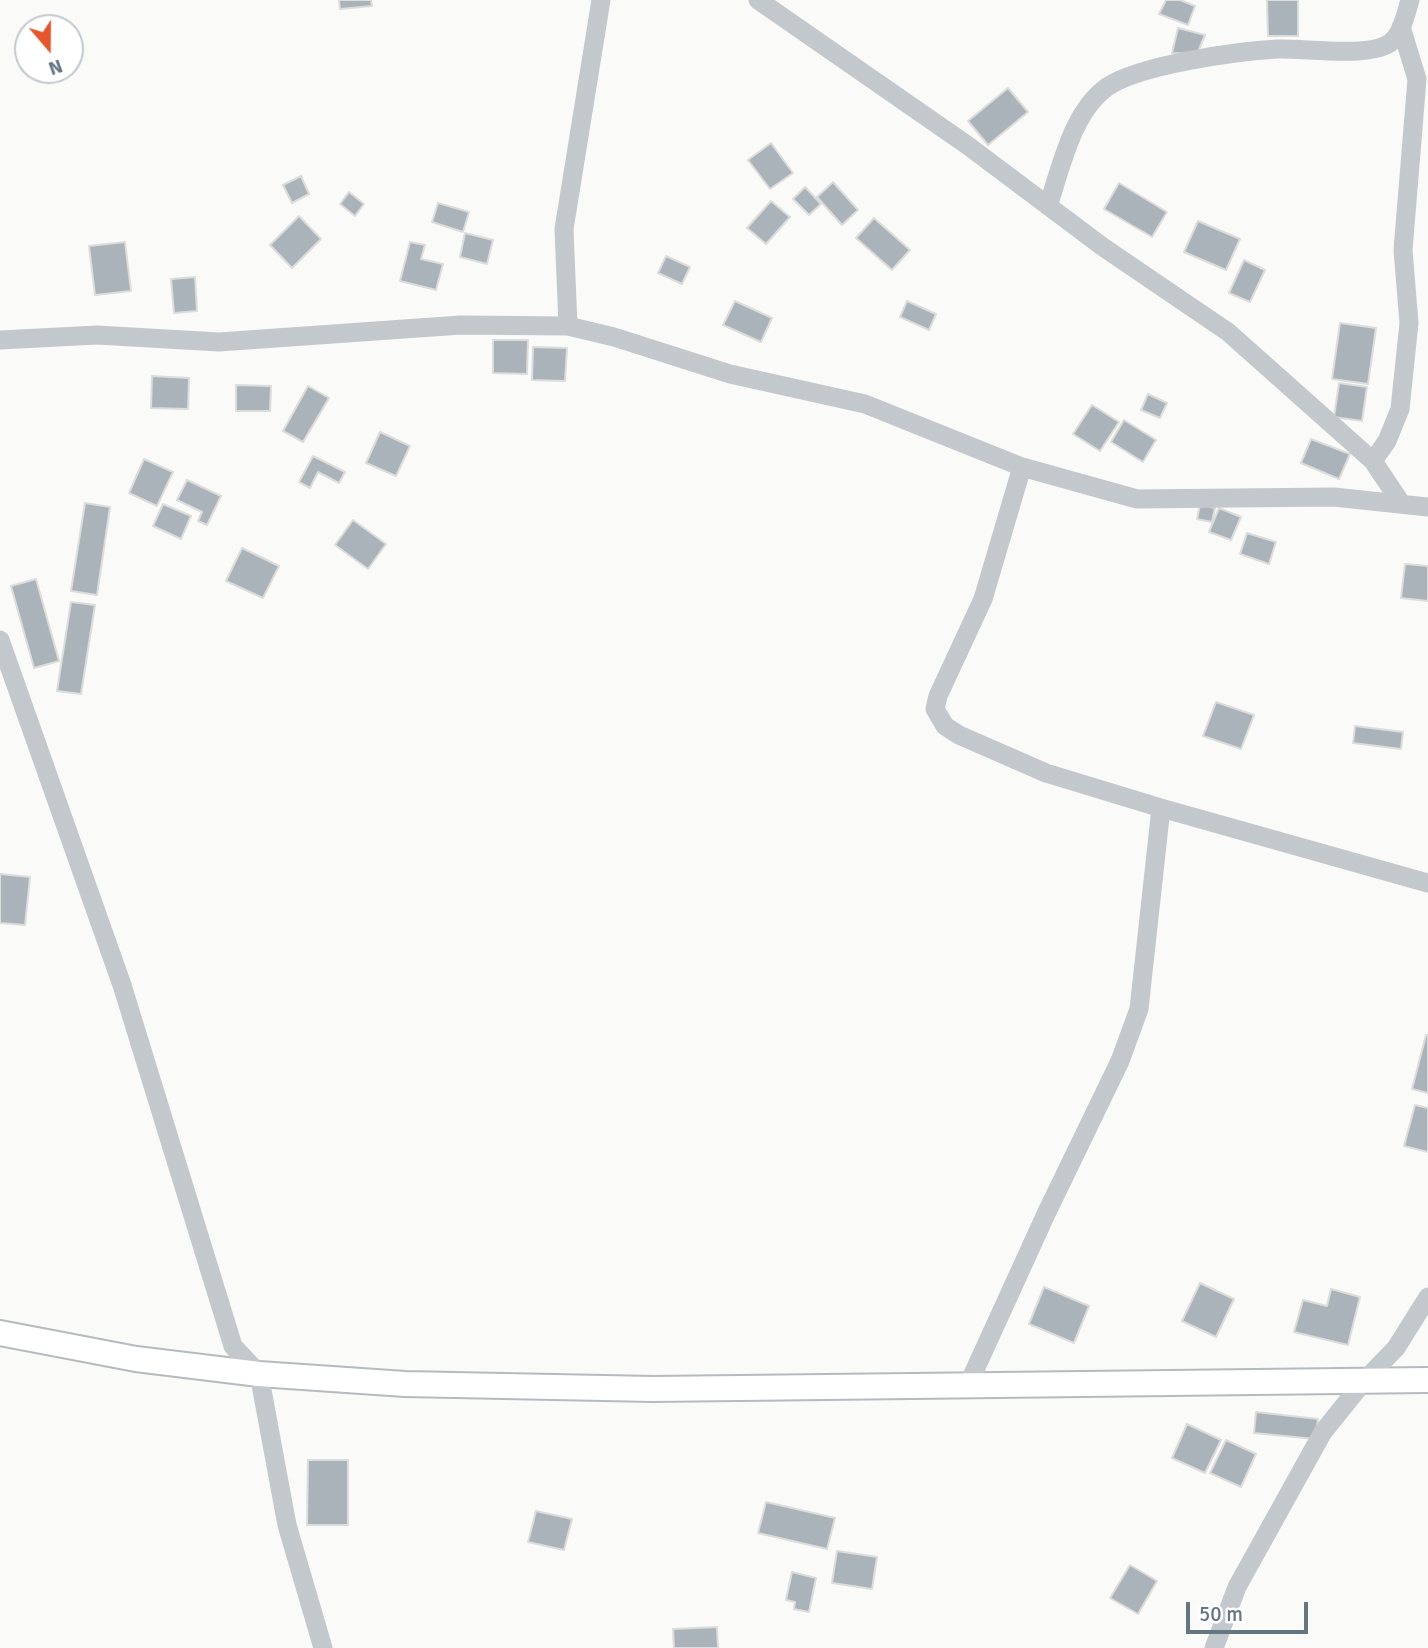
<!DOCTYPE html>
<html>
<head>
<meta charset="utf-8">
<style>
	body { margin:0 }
	#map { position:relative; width:1428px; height:1648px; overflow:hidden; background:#fafaf8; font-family:Signika,sans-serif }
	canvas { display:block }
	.north { position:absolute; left:14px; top:14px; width:70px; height:70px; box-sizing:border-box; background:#fff; border:2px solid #c1c8cd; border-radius:50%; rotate:160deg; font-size:19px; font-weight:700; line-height:28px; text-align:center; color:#657683 }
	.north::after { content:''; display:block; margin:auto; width:24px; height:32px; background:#e4572e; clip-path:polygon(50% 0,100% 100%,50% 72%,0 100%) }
	.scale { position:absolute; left:1186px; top:1602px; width:122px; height:32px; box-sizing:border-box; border:4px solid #657683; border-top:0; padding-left:9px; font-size:21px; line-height:24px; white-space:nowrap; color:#657683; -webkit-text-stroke:5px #fff; paint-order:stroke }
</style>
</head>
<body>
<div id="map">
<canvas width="1428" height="1648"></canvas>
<div class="north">N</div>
<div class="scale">50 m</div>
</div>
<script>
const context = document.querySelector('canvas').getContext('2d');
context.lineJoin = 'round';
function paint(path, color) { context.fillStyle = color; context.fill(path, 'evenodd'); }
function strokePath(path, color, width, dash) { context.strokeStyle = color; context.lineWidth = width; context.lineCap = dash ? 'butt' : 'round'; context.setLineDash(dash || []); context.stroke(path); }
const building = new Path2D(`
	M339,0H371L372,6L340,9Z
	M1166,0H1180L1195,6L1188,25L1159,14Z
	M1267,0H1298V36H1268Z
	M1178,28L1205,35L1197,54L1172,53Z
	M1008,88L1028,112L988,145L968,121Z
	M771,143L793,173L770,189L748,160Z
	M301,176L309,194L292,203L283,185Z
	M833,182L858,210L842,225L817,197Z
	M1119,183L1167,212L1152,237L1104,209Z
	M805,187L821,204L809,215L793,199Z
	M349,192L364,204L355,216L340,204Z
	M771,201L790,217L766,244L747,228Z
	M438,203L469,212L463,232L432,222Z
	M299,216L321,239L292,268L270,245Z
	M874,218L910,250L892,270L856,238Z
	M1198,221L1240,239L1226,270L1184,252Z
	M465,233L493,240L487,264L460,257Z
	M125,242L131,291L95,295L89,246Z
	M410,242L425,245L421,259L443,264L436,290L400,281Z
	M666,256L690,267L682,284L658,273Z
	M1244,260L1265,270L1250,302L1229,293Z
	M195,277L197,311L174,313L171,279Z
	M735,301L772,318L761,342L723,325Z
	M907,301L936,314L929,330L900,317Z
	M1340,323L1376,328L1368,384L1332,379Z
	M493,340H528L527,374L493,373Z
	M533,347L567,348L565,381L532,380Z
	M152,376L189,378L188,409L151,408Z
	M1339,383L1367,387L1362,421L1334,417Z
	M236,385L271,386L270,411H236Z
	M308,386L329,398L303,442L283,431Z
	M1148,394L1167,403L1160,418L1141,410Z
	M1092,405L1119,422L1100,451L1073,434Z
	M1124,420L1156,440L1143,462L1111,442Z
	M380,432L410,446L396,476L366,463Z
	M1311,439L1350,454L1339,479L1301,463Z
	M313,456L345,472L339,483L318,472L310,488L299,482Z
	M144,459L173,472L157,506L129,493Z
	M187,480L221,496L207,525L198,521L202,512L177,500Z
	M85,503L110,507L97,595L71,591Z
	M163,504L191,516L181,539L153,526Z
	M1200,505L1215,508L1212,522L1197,519Z
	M1219,508L1241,517L1231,540L1209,532Z
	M353,520L386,544L368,569L335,545Z
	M1247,533L1276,542L1269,564L1240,554Z
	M242,548L279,566L263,598L226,581Z
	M1405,564L1428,566V601L1401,598Z
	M36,579L59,661L34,668L11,586Z
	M71,602L95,605L81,694L57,691Z
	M1216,702L1254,715L1241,749L1203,736Z
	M1355,726L1403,732L1401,749L1353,743Z
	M0,874L30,877L25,925L0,923Z
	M1426,1035H1428V1093L1412,1089Z
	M1415,1105L1428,1108V1152L1404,1146Z
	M1200,1283L1234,1299L1216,1337L1182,1321Z
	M1044,1287L1089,1306L1074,1343L1029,1324Z
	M1331,1289L1360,1297L1348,1345L1294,1332L1303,1300L1327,1306Z
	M1256,1412L1318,1419L1315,1439L1254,1433Z
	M1187,1424L1221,1440L1205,1473L1172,1458Z
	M1226,1440L1256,1454L1241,1487L1210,1473Z
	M308,1460H348V1525H307Z
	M766,1502L835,1518L827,1549L758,1533Z
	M536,1511L572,1519L564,1550L528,1542Z
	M837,1551L877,1557L872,1589L832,1583Z
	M1130,1565L1157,1581L1138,1614L1110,1598Z
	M792,1572L816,1578L809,1612L794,1609L795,1602L786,1600Z
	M717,1627L718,1648H674L673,1629Z`);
paint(building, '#aab3b9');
strokePath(building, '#dcdcda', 2);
const major = new Path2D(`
	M0,1333L136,1359L259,1374L405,1384L653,1389L1428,1380`);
strokePath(major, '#b5babe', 28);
strokePath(new Path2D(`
	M758,0L967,145L1103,247L1228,332L1373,461L1401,503
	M1048,206C1061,168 1072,112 1107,87C1139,65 1238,51 1278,49C1305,48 1368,58 1390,43C1402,34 1406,13 1410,0
	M568,326L564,229L601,0
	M0,340L97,335L219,342L461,325L568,326L614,337L730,374L865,404L1022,467L1137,499L1334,497L1428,507
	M1373,461L1387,441L1400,409L1409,323L1403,250L1417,79L1401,27
	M1022,467L983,599L938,696L935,709L945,726L959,735L1046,773L1161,808L1428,883
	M0,640L122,985L233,1346L259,1374L287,1525L323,1648
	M968,1385L1046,1214L1120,1061L1139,1009L1161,808
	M1214,1648L1237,1587L1323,1432L1364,1381L1396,1348L1428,1297`), '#c3c8cc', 19);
strokePath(major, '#fff', 24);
</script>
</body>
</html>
